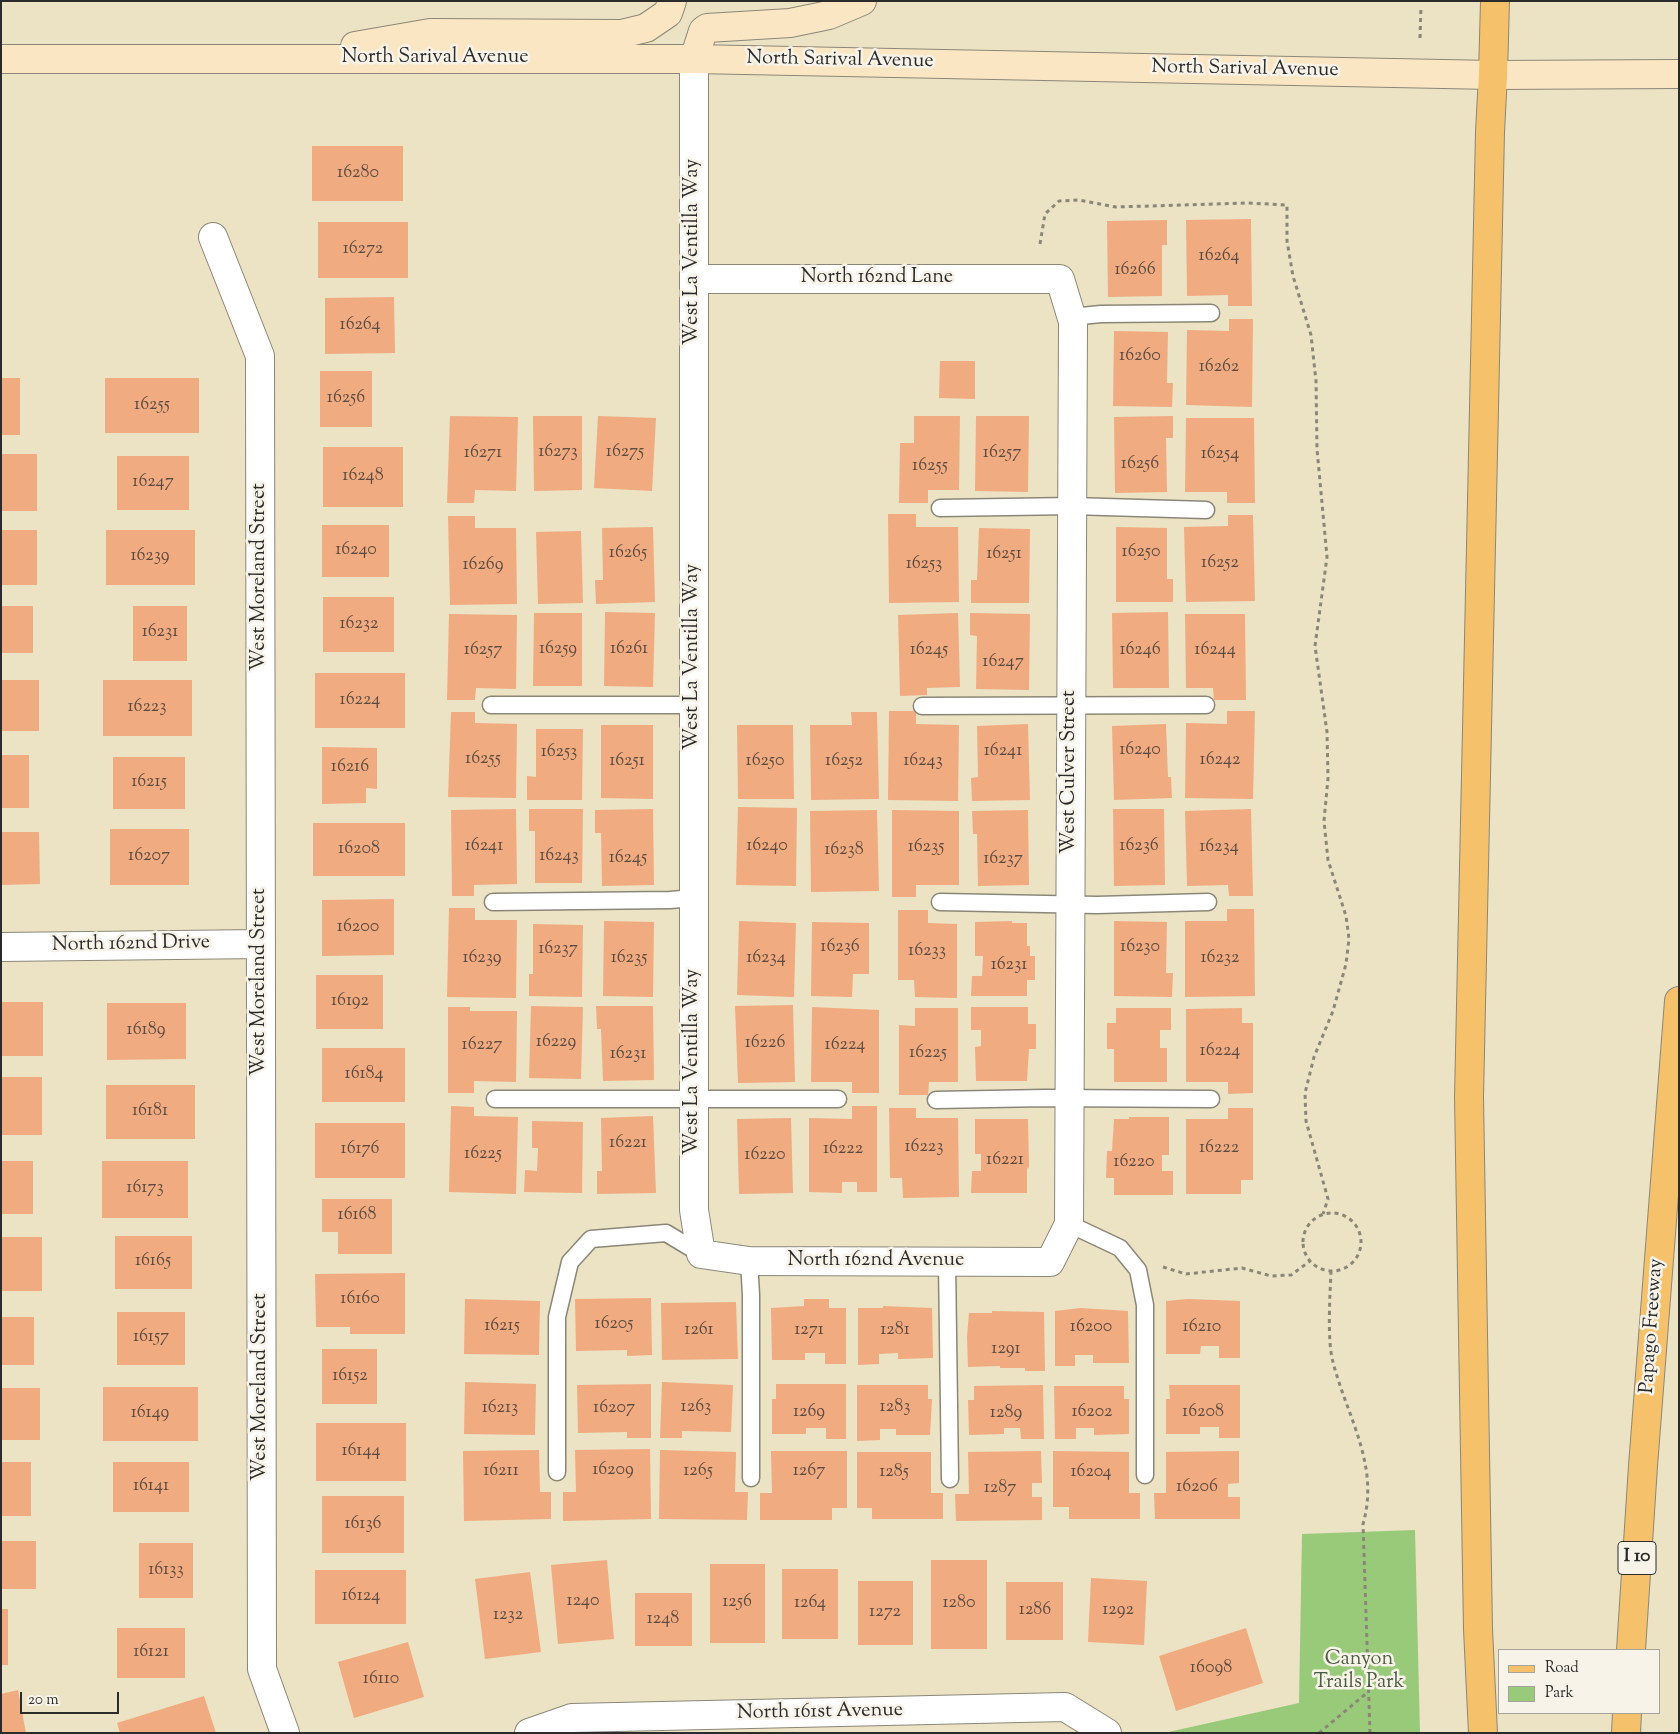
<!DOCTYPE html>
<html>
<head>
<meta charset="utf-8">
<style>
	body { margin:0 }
	#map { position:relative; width:1680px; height:1734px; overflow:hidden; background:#ebe3c4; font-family:"Sorts Mill Goudy",serif }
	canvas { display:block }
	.frame { position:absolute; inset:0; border:2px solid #2b2b2b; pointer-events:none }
	.legend { position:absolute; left:1498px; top:1649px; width:162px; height:65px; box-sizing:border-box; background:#f7f3e8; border:1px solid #a5a39c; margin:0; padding:6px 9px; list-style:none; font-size:15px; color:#2b2b2b }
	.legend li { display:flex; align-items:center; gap:10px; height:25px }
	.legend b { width:25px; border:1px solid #a5a39c }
	.scale { position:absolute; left:20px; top:1692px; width:99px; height:22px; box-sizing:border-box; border:2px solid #2b2b2b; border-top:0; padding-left:6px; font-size:15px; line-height:18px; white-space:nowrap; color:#2b2b2b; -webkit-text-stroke:4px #f7f3e8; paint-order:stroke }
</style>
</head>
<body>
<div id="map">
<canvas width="1680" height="1734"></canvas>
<div class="frame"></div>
<ul class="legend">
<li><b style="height:6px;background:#f5c16b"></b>Road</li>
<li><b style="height:14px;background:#98ca7a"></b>Park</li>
</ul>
<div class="scale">20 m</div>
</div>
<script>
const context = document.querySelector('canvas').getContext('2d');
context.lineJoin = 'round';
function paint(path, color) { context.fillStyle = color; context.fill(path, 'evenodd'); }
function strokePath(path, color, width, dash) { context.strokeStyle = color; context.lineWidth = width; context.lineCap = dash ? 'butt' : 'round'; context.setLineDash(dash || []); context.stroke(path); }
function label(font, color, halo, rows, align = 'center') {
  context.font = font + ' "Sorts Mill Goudy",serif'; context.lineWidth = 5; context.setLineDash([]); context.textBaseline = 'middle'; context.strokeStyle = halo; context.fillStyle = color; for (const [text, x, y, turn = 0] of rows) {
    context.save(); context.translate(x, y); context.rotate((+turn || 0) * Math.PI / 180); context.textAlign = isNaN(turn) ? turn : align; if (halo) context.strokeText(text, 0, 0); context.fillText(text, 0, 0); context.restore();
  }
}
paint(new Path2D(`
	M1415,1530L1420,1733H1164L1299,1703L1302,1534Z`), '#98ca7a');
paint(new Path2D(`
	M312,146H403V201H312Z
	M1251,219L1252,306H1228V295L1187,296L1186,220Z
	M1167,220V245H1162V296L1108,297L1107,221Z
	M318,222H408V278H318Z
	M394,297L395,353L325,354V298Z
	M1229,319H1253L1252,407L1186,405L1187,330L1229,331Z
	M1114,331L1168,332L1167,383H1173L1172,407L1113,406Z
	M940,361H975V399L939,398Z
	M320,371H372V427H320Z
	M1,378H20V435H1Z
	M105,378H199V433H105Z
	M450,416L518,417L516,491L475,490L474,503H447Z
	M533,416H582V490L534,491Z
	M598,416L656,418L652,491L594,488Z
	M914,416H960L959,490H928V503H899L900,443H914Z
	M976,416H1029L1028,492L975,491Z
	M1173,416V438H1166L1167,492L1115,493L1114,417Z
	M1186,418H1254L1255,503H1227V492H1185Z
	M323,447H403V507H323Z
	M1,454H37V511H1Z
	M117,456H189V510H117Z
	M888,514H916V527H958L959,602L889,603Z
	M1228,515H1253L1255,601L1186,602L1184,527L1228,526Z
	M448,516H475V528H516L517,604L450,605Z
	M322,525H389V577H322Z
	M653,527L655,602L596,604L595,580H603L602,528Z
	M1116,527L1167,528V579H1173V602H1116Z
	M979,528L1030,529L1029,603H971V580H977Z
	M1,530H37V585H1Z
	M106,530H195V585H106Z
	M581,531L583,603L538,604L536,532Z
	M323,597H394V652H323Z
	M1,606H33V653H1Z
	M133,606H187V661H133Z
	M605,612L655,613L653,687L604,686Z
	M1168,612L1169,688H1113L1112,613Z
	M534,613H582V686H533Z
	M958,613L960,687L927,688V695L900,696L898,615Z
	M970,613L1030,614L1029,690L976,689L977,636L970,635Z
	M449,614L517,615L516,689L476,688L475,700H447Z
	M1185,614H1245L1246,700H1214L1213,688H1186Z
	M315,673H405V728H315Z
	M1,680H39V731H1Z
	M103,680H192V736H103Z
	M889,711H916V724L959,725L958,801L888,800Z
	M1227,711H1255L1253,799L1185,798L1186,723L1227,724Z
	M451,712H475V723L517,724L516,798L448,797Z
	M851,712H877L879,799L811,800L810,725H852Z
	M1028,724L1030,800L972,801L971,778L978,777L977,726Z
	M1166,724L1168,777H1171L1172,798L1114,800L1112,726Z
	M601,725H653V799L601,798Z
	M737,725H793L794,799H738Z
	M536,729H583L582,800H527V776L536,777Z
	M322,747L377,748V789L366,788V803L322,804Z
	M1,755H29V808H1Z
	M113,757H185V809H113Z
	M738,807L797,808L796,886L736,885Z
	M516,809L517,884L474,885V896H452L451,810Z
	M529,809H583L582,883H535V831H529Z
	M653,809L654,885L602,886L601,833H595V810Z
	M1113,809H1164L1165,885L1114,886Z
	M1251,809L1253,896H1229L1228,885L1187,886L1185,811Z
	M877,810L879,891L811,892L810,811Z
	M892,810L959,811V885H916V897H892Z
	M1028,810L1029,885L978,886L977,834H973L972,811Z
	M313,823H405V876H313Z
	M110,829H189V885H110Z
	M1,832H39L40,884L1,885Z
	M394,899V955L322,956V900Z
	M449,908H475V920H517L516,998L447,997Z
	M1227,909H1254L1255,996L1185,997V921H1227Z
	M898,910H928V923L957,924V998L915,997L914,980H898Z
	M604,921L654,922L653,997L603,996Z
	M739,921L796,923L794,997L737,995Z
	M1012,921V923H1027V946H1030V956H1035V980H1027V996H971L972,976H982L983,956H975V922Z
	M1114,921L1167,922L1166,973H1173L1172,997L1114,996Z
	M812,922L869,923V974H853L852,997L811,996Z
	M533,924L583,925L582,997L529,996V974H533Z
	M316,975H383V1029H316Z
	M1,1002H43V1056H1Z
	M107,1003H186V1059L107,1060Z
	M793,1005L795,1082L738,1083L735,1006Z
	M531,1006L583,1007L581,1079L529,1078Z
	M596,1006H653L654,1080L603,1081L601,1029H597Z
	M448,1007H470V1011H517L516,1082L474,1081V1093H448Z
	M812,1007L879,1010V1093H852V1082H811Z
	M971,1007H1028V1024H1036V1049H1029L1027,1081H976L975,1047L981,1046V1030H971Z
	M915,1008H958V1082H929L928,1095H899V1025L915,1026Z
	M1116,1008H1171V1030H1160V1048H1167V1082H1114V1049H1107V1023H1116Z
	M1242,1008V1023H1253V1093L1228,1094V1082H1186V1009Z
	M322,1048H405V1102H322Z
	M1,1077H42V1135H1Z
	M106,1085H195V1139H106Z
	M451,1106L474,1107V1116L518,1117L516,1194L449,1192Z
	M852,1106H877V1192H857V1182H842V1193L809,1192V1118L852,1119Z
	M889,1108H916V1118H958L959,1197L903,1198L902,1178H890Z
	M1228,1108H1253V1180H1241V1194H1186V1119H1228Z
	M653,1116L656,1193L597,1194V1171H602L601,1118Z
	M1129,1117H1169V1155H1162V1171H1173V1195H1114V1178H1106L1107,1151H1112L1114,1119H1129Z
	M791,1118L793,1193L739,1194L737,1119Z
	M975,1119H1028L1029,1167L1027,1169V1193H971L972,1171H981V1154H975Z
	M532,1121L583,1122L582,1193L524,1192L525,1170L537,1171L538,1148H532Z
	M315,1123H405V1178H315Z
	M1,1161H33V1214H1Z
	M102,1161H188V1218H102Z
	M322,1199H392V1254H338V1232H322Z
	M115,1236H192V1289H115Z
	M1,1237H42V1291H1Z
	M405,1273V1334H350V1327H316L315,1274Z
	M651,1298L652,1355L627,1356V1350L576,1351L575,1299Z
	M465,1299L540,1301L539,1355L464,1354Z
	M804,1299H829V1308H846V1364H825V1353H805V1360H772L771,1308L804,1306Z
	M1188,1299L1240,1301V1358H1219V1346H1201L1200,1354H1166V1301Z
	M736,1302L738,1359L662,1360L661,1303Z
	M883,1306L932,1308L933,1358L898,1359V1353L879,1354V1364L858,1365V1308H883Z
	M1080,1308L1128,1311L1129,1363H1093V1355H1075V1366H1055V1311Z
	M992,1311L1044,1312L1045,1371H1025V1368H1000V1366L968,1367L967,1337L969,1313H992Z
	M117,1312H185V1365H117Z
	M1,1317H34V1365H1Z
	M322,1349H377V1404H322Z
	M465,1382L536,1384L535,1435L464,1434Z
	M662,1382L733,1385L731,1432L682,1431V1438H660Z
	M651,1384V1438H627V1432L578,1433L577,1385Z
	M776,1384H846V1439H826V1428H806V1434H772V1399H776Z
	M857,1385H928V1399H932L930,1435H896V1429H880V1440L857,1441Z
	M1043,1385L1044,1439H1021L1020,1428H1004V1434L969,1435L968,1400H974V1386Z
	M1169,1385H1240V1438H1219V1427H1200V1434H1166V1399H1170Z
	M1054,1386H1124V1399H1129V1434L1094,1435V1428H1076V1439H1055Z
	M103,1387H198V1441H103Z
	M1,1388H40V1440H1Z
	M316,1423H406V1481H316Z
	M650,1449L651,1519L563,1521V1492H576L575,1450Z
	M539,1450L540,1492H551V1519L464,1521L463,1451Z
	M660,1450L736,1452L735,1492H748L747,1520L659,1519Z
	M771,1451H847V1508H832V1520H760V1493H772Z
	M1041,1451L1042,1483H1032V1497H1042V1520L956,1521L955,1494H969L968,1452Z
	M1053,1451L1129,1452V1493H1140V1519H1069V1507H1053Z
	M1239,1451V1483L1228,1484V1497H1240V1519H1155L1154,1493H1166V1452Z
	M857,1452H931V1493H943V1519H872V1508H857Z
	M1,1462H31V1516H1Z
	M113,1462H189V1512H113Z
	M322,1496H404V1553H322Z
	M1,1541H36V1589H1Z
	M139,1543H193V1598H139Z
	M607,1560L614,1639L558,1644L551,1565Z
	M931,1560H987V1649H931Z
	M710,1564H765V1643H710Z
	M782,1569H838V1639H782Z
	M315,1570H406V1624H315Z
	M530,1572L541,1652L485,1659L475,1579Z
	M1091,1578L1147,1581L1144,1645L1088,1642Z
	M858,1581H913V1645H858Z
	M1006,1582H1063V1640H1006Z
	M635,1593H692V1646H635Z
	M1,1609H8V1665H1Z
	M117,1628H185V1678H117Z
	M1246,1628L1263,1683L1176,1711L1159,1656Z
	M408,1642L424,1697L354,1718L338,1662Z
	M18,1690L26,1733H1V1694Z
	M204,1696L216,1733H120L117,1723Z`), '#f1ab80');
const service = new Path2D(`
	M1071,317L1101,314L1211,313
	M940,508L1072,506L1206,510
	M491,705H694
	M922,706L1206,705
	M493,902L670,900L694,898
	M940,902L1097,905L1208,902
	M495,1099H838
	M936,1100L1045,1098L1211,1099
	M1069,1224L1120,1248L1138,1270L1145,1305V1475
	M749,1261L751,1295V1478
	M947,1262L950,1479
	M557,1472V1317L570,1262L591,1239L666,1233L701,1254`);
const minor = new Path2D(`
	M694,59V1210L701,1254L749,1261L1050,1262L1069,1224L1073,322L1060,279H694
	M213,237L260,356L262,1669L285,1733
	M1,947L261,944
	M529,1733L572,1718L1065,1707L1107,1733`);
const secondary = new Path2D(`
	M355,46L430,33L621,34L646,28L668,13L672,1
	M1,59H694L1493,75L1679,74
	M694,59L703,31L707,28L790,23L829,15L862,1`);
const primary = new Path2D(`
	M1493,75L1495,1`);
const motorway = new Path2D(`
	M1631,1650L1643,1466L1679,1001
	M1483,1733L1478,1629L1469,1097L1490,132L1493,75
	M1626,1733L1627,1713`);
strokePath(service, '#8b8778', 19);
strokePath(minor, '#8b8778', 30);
strokePath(secondary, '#8b8778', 30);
strokePath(primary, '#8b8778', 30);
strokePath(motorway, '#8b8778', 30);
strokePath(new Path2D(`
	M1420,38L1421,6
	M1040,244L1045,214L1059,201L1079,200L1116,207L1248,203L1287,205V241L1293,276L1311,335L1316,381L1317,449L1327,557L1315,646L1327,732L1328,778L1324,821L1328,860L1346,916L1349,939L1346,964L1333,1011L1314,1057L1305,1093L1306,1121L1328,1199L1323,1214
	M1303 1242a29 29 0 1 1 58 0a29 29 0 1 1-58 0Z
	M1163,1267L1186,1274L1242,1268L1271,1276L1291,1275L1310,1261
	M1331,1271C1330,1295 1327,1341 1333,1362C1347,1417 1380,1465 1363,1524L1370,1733
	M1319,1733L1368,1692`), '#8b8778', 3, [4, 4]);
strokePath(service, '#fff', 16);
strokePath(minor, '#fff', 28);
strokePath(secondary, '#fbe6c4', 28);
strokePath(primary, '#f5c16b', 28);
strokePath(motorway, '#f5c16b', 28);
label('18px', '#5c4b40', null, [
	["16280",358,174],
	["16272",363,250],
	["16264",1219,257],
	["16266",1135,271],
	["16264",360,326],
	["16260",1140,357],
	["16262",1219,368],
	["16256",346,399],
	["16255",152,406],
	["16273",558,453],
	["16275",625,453],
	["16271",483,454],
	["16257",1002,454],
	["16254",1220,455],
	["16256",1140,465],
	["16255",930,467],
	["16248",363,477],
	["16247",153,483],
	["16240",356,551],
	["16250",1141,553],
	["16265",628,554],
	["16251",1004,555],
	["16239",150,557],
	["16252",1220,564],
	["16253",924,565],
	["16269",483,566],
	["16232",359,625],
	["16231",160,633],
	["16259",558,650],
	["16261",629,650],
	["16257",483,651],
	["16245",929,651],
	["16246",1140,651],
	["16244",1215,651],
	["16247",1003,663],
	["16224",360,701],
	["16223",147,708],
	["16240",1140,751],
	["16241",1003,752],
	["16253",559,753],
	["16255",483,760],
	["16242",1220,761],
	["16251",627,762],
	["16250",765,762],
	["16252",844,762],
	["16243",923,762],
	["16216",350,768],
	["16215",149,783],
	["16241",484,847],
	["16240",767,847],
	["16236",1139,847],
	["16235",926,848],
	["16234",1219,848],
	["16208",359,850],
	["16238",844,851],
	["16207",149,857],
	["16243",559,857],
	["16245",628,859],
	["16237",1003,860],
	["16200",358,928],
	["16236",840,948],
	["16230",1140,948],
	["16237",558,950],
	["16233",927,952],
	["16239",482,959],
	["16235",629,959],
	["16234",766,959],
	["16232",1220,959],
	["16231",1009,966],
	["16192",350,1002],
	["16189",146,1031],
	["16229",556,1043],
	["16226",765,1044],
	["16227",482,1046],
	["16224",845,1046],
	["16224",1220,1052],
	["16225",928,1054],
	["16231",628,1055],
	["16184",364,1075],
	["16181",150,1112],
	["16221",628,1144],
	["16223",924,1148],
	["16222",1219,1149],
	["16176",360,1150],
	["16222",843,1150],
	["16225",483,1155],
	["16220",765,1156],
	["16221",1005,1161],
	["16220",1134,1163],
	["16173",145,1189],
	["16168",357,1216],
	["16165",153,1262],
	["16160",360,1300],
	["16205",614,1325],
	["16215",502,1327],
	["16200",1091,1328],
	["16210",1202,1328],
	["1261",699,1331],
	["1271",809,1331],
	["1281",895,1331],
	["16157",151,1338],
	["1291",1006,1350],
	["16152",350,1377],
	["1263",696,1408],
	["1283",895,1408],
	["16213",500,1409],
	["16207",614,1409],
	["1269",809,1413],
	["16202",1092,1413],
	["16208",1203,1413],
	["16149",150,1414],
	["1289",1006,1414],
	["16144",361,1452],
	["16209",613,1471],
	["16211",501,1472],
	["1265",698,1472],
	["1267",809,1472],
	["1285",894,1473],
	["16204",1091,1473],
	["16141",151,1487],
	["16206",1197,1488],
	["1287",1000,1489],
	["16136",363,1525],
	["16133",166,1571],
	["16124",361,1597],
	["1240",583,1602],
	["1256",737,1603],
	["1264",810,1604],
	["1280",959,1604],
	["1286",1035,1611],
	["1292",1118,1611],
	["1272",885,1613],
	["1232",508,1616],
	["1248",663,1620],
	["16121",151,1653],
	["16098",1211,1669],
	["16110",381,1680]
]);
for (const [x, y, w] of [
	[1637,1558,38]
]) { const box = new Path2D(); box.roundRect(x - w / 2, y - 16.5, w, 33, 4); context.fillStyle = '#f7f3e8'; context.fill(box); strokePath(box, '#2b2b2b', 1); }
label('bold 19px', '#2b2b2b', null, [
	["I 10",1637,1558]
]);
label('20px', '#2b2b2b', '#f7f3e8', [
	["North Sarival Avenue",435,59],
	["North Sarival Avenue",840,61,1],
	["North Sarival Avenue",1245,70,1],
	["West La Ventilla Way",694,252,-90],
	["North 162nd Lane",877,279],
	["West Moreland Street",261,577,-90],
	["West La Ventilla Way",694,657,-90],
	["West Culver Street",1071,772,-90],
	["North 162nd Drive",131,945,-1],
	["West Moreland Street",261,982,-90],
	["West La Ventilla Way",694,1062,-90],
	["North 162nd Avenue",876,1262],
	["Papago Freeway",1653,1326,-86],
	["West Moreland Street",262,1387,-90],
	["North 161st Avenue",820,1713,-1]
]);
label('20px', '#4c5b43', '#f7f3e8', [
	["Canyon",1359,1661],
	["Trails Park",1359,1684]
]);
</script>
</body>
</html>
